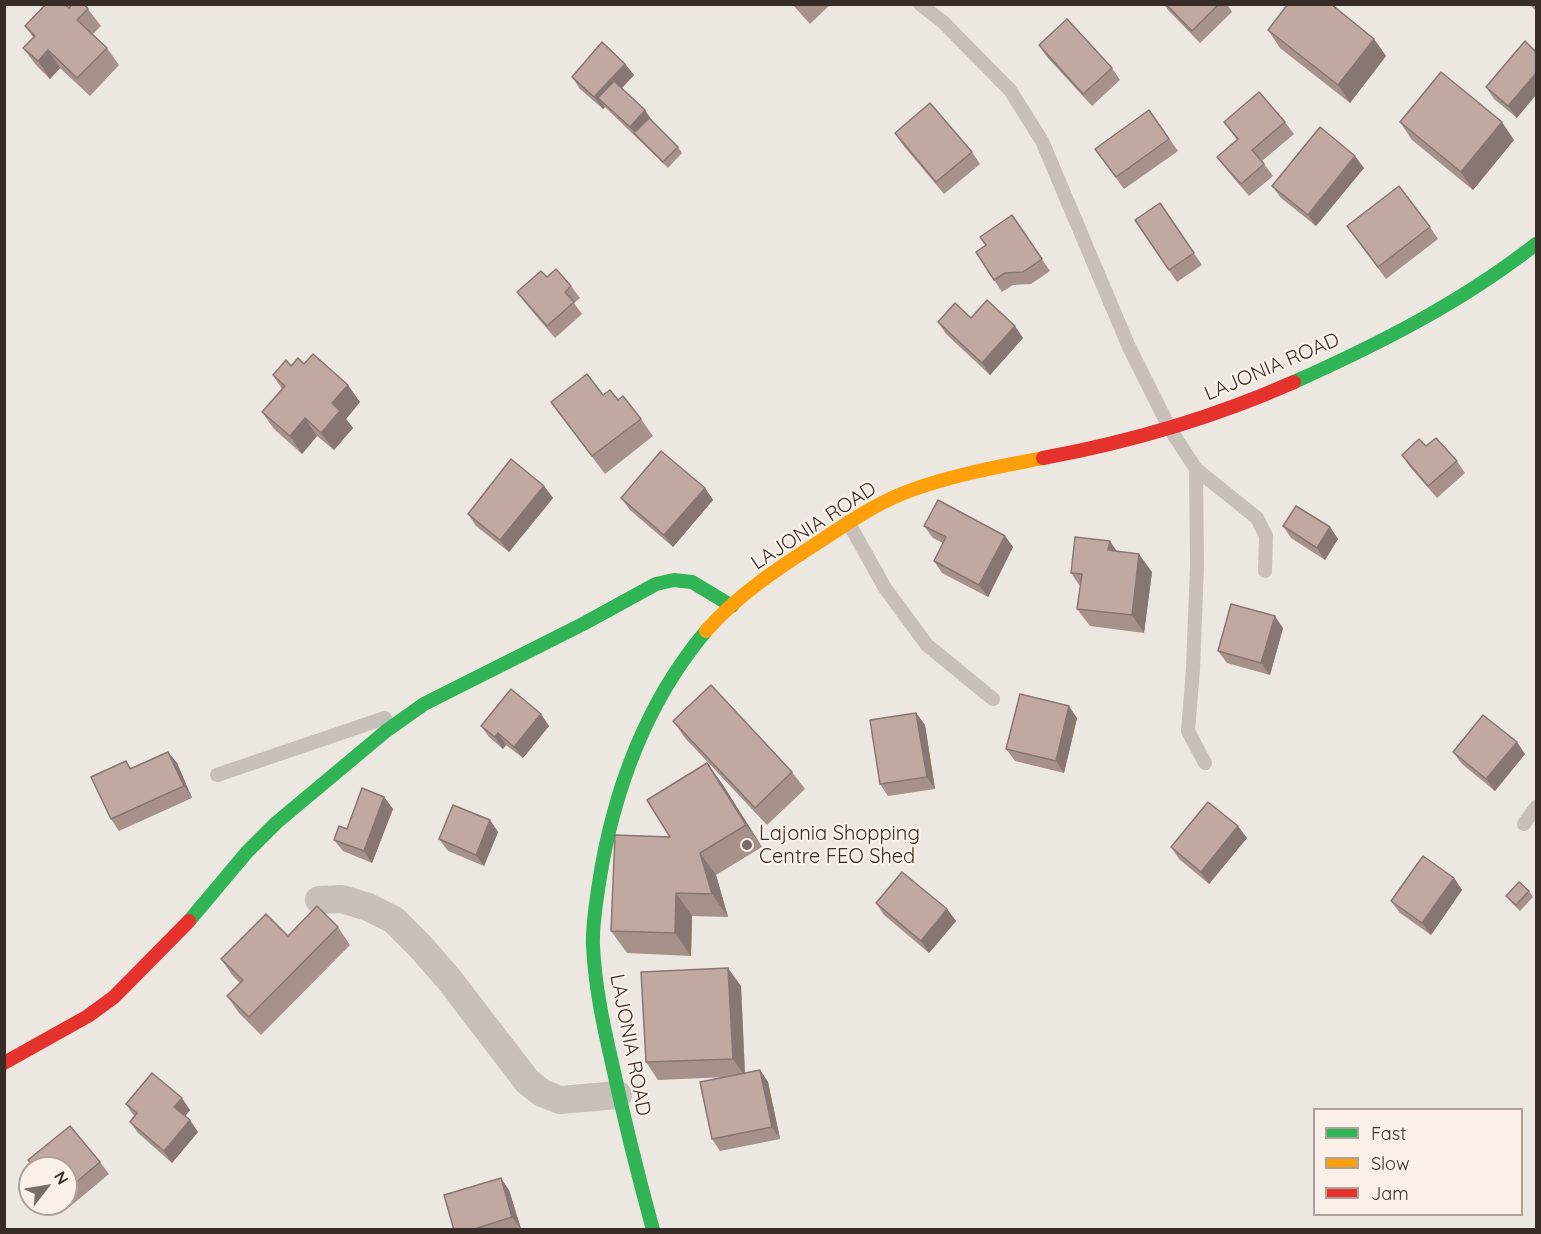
<!DOCTYPE html>
<html>
<head>
<meta charset="utf-8">
<style>
	body { margin:0 }
	#map { position:relative; width:1541px; height:1234px; overflow:hidden; background:#ede7e1; font-family:Quicksand,sans-serif }
	canvas { display:block }
	.frame { position:absolute; inset:0; border:6px solid #372c28; pointer-events:none }
	.legend { position:absolute; left:1313px; top:1108px; width:210px; height:108px; box-sizing:border-box; background:#faf0e8; border:2px solid #aca29b; margin:0; padding:8px 10px; list-style:none; font-size:18px; color:#372c28 }
	.legend li { display:flex; align-items:center; gap:12px; height:30px }
	.legend b { width:30px; border:2px solid #aca29b }
	.north { position:absolute; left:18px; top:1156px; width:60px; height:60px; box-sizing:border-box; background:#faf0e8; border:2px solid #aca29b; border-radius:50%; rotate:59deg; font-size:16px; font-weight:700; line-height:24px; text-align:center; color:#372c28 }
	.north::after { content:''; display:block; margin:auto; width:21px; height:27px; background:#776d69; clip-path:polygon(50% 0,100% 100%,50% 72%,0 100%) }
</style>
</head>
<body>
<div id="map">
<canvas width="1541" height="1234"></canvas>
<div class="frame"></div>
<ul class="legend">
<li><b style="height:8px;background:#30b455"></b>Fast</li>
<li><b style="height:8px;background:#ff9f0a"></b>Slow</li>
<li><b style="height:8px;background:#e5322d"></b>Jam</li>
</ul>
<div class="north">N</div>
</div>
<script>
const context = document.querySelector('canvas').getContext('2d');
context.lineJoin = 'round';
function strokePath(path, color, width, dash) { context.strokeStyle = color; context.lineWidth = width; context.lineCap = dash ? 'butt' : 'round'; context.setLineDash(dash || []); context.stroke(path); }
function paint(path, color) { context.fillStyle = color; context.fill(path, 'evenodd'); }
function label(font, color, halo, rows, align = 'center') {
  context.font = font + ' Quicksand,sans-serif'; context.lineWidth = 4.5; context.setLineDash([]); context.textBaseline = 'middle'; context.strokeStyle = halo; context.fillStyle = color; for (const [text, x, y, turn = 0] of rows) {
    context.save(); context.translate(x, y); context.rotate((+turn || 0) * Math.PI / 180); context.textAlign = isNaN(turn) ? turn : align; if (halo) context.strokeText(text, 0, 0); context.fillText(text, 0, 0); context.restore();
  }
}
strokePath(new Path2D(`
	M920,4L943,22L1010,90L1042,141L1129,347L1170,429L1196,469L1257,518L1266,536L1265,571
	M1196,469L1197,565L1193,669L1188,731L1205,763
	M848,522L885,588L927,645L993,699
	M217,775L385,718
	M1524,824L1536,807`), '#c6bfba', 14);
strokePath(new Path2D(`
	M319,900L342,899L368,907L394,920L419,945L448,978L527,1081L542,1093L560,1100L618,1095`), '#c6bfba', 28);
strokePath(new Path2D(`
	M1294,382C1379,344 1462,302 1536,244
	M189,921L247,852L276,823L386,731L424,704L583,624L656,584L674,580L692,582L732,606
	M653,1230C638,1175 624,1119 612,1063C603,1024 595,986 593,946C592,925 596,904 599,883C613,792 646,702 706,631`), '#30b455', 14);
strokePath(new Path2D(`
	M706,631C739,593 783,565 825,538C852,520 879,502 909,491C952,475 997,467 1043,458`), '#ff9f0a', 14);
strokePath(new Path2D(`
	M1043,458C1130,442 1213,418 1294,382
	M4,1063L88,1016L114,997L189,921`), '#e5322d', 14);
paint(new Path2D(`
	M792,4H831L810,24Z
	M1164,4H1227L1232,12L1200,43L1168,10Z
	M1529,4H1536V11Z
	M69,8L88,9L101,26L93,34L107,48L119,65L90,96L60,68L50,79L36,65L23,48L33,37L25,26Z
	M1268,30L1374,39L1386,56L1350,103L1280,48Z
	M1525,41L1517,118L1494,99L1486,87Z
	M1039,45L1112,68L1120,80L1092,106L1047,57Z
	M625,64L634,75L622,88L653,122L678,147L682,153L668,168L638,139L605,107L603,109L580,89L572,77Z
	M1149,110L1178,151L1124,189L1095,149Z
	M1224,122H1285L1294,134L1262,161L1273,176L1249,196L1226,169L1217,157L1237,140Z
	M1400,122L1514,140L1473,190L1412,140Z
	M895,133L972,152L980,164L944,194L903,145Z
	M1364,168L1316,226L1281,198L1272,186Z
	M1160,203L1202,265L1177,282L1135,220Z
	M1012,215L1050,271L1031,284L1013,285L1002,292L976,252L986,245Z
	M1347,226L1430,227L1438,239L1386,279Z
	M547,277L571,286L580,298L574,303L582,314L555,338L526,304L517,292Z
	M971,318L1023,338L990,375L946,334L938,322Z
	M304,364L360,402L346,419L353,428L334,450L317,436L302,454L274,429L262,412L282,389L273,375L291,366Z
	M603,395L618,400L641,419L653,436L605,474L551,402Z
	M1426,446L1457,461L1465,473L1437,498L1410,467L1402,455Z
	M544,486L553,498L509,552L476,526L468,514Z
	M705,488L713,500L673,547L630,510L621,498Z
	M924,526L1005,536L1013,547L988,597L942,573L934,561L943,543L933,538Z
	M1283,526L1330,527L1338,539L1325,560L1291,538Z
	M1117,551L1152,572L1144,633L1090,626L1077,609L1080,586L1071,573Z
	M1283,628L1270,675L1227,663L1218,651Z
	M916,713L925,725L935,789L888,796L880,784Z
	M1077,718L1064,773L1015,761L1006,749Z
	M673,721L792,772L805,789L767,825L685,738Z
	M481,726H549L523,758L506,745L503,749L489,737Z
	M168,752L177,763L192,798L119,831L111,819L126,761L131,768Z
	M1453,752L1525,754L1495,791L1462,764Z
	M707,763L723,785L762,847L716,875L728,917L692,916L691,956L627,953L611,931L670,837Z
	M384,797L393,809L372,863L343,851L334,840Z
	M490,820L498,832L484,866L448,851L439,839Z
	M1247,838L1209,884L1179,859L1171,847Z
	M1454,878L1462,890L1431,935L1400,913L1391,901Z
	M1529,891L1533,897L1520,911L1511,902L1506,896Z
	M876,903L947,909L956,921L929,953L884,915Z
	M338,927L350,945L261,1035L239,1013L227,996L240,983L233,976L221,959L288,936Z
	M741,986L745,1074L760,1070L768,1082L780,1139L720,1151L712,1139L727,1077L658,1080L646,1062Z
	M126,1104L190,1110L185,1116L198,1132L172,1163L138,1133L130,1122L134,1116Z
	M28,1160L100,1162L109,1174L67,1209L63,1204H66V1168H33Z
	M509,1190L521,1229L454,1230Z`), '#a6918b');
paint(new Path2D(`
	M1374,39L1386,56L1350,103L1338,85Z
	M48,50L60,68L50,79L38,61Z
	M625,64L634,75L606,105L598,98L605,107L603,109L594,97Z
	M1536,73V95L1517,118L1508,106Z
	M645,110L653,122L639,138L630,127Z
	M1502,122L1514,140L1473,190L1461,172Z
	M1355,156L1364,168L1316,226L1308,215Z
	M1015,326L1023,338L990,375L982,363Z
	M348,385L360,402L346,419L353,428L334,450L321,433L332,403Z
	M305,418L317,436L302,454L290,436Z
	M544,486L553,498L509,552L500,540Z
	M705,488L713,500L673,547L664,535Z
	M1330,527L1338,539L1325,560L1317,548Z
	M1005,536L1013,547L988,597L979,585Z
	M1110,541L1122,559L1108,550Z
	M1139,554L1152,572L1144,633L1132,615Z
	M1275,616L1283,628L1270,675L1261,663Z
	M1069,706L1077,718L1064,773L1056,761Z
	M916,713L925,725L935,789L927,777Z
	M541,714L549,726L523,758L514,747Z
	M498,733L506,745L503,749L495,737Z
	M1517,742L1525,754L1495,791L1486,779Z
	M168,752L177,763L192,798L184,786Z
	M707,763L723,785L762,847L746,825Z
	M384,797L393,809L372,863L364,851Z
	M490,820L498,832L484,866L476,855Z
	M1238,826L1247,838L1209,884L1201,872Z
	M700,853L716,875L728,917L712,894Z
	M1454,878L1462,890L1431,935L1422,923Z
	M676,893L692,916L691,956L675,933Z
	M947,909L956,921L929,953L921,941Z
	M728,968L741,986L745,1076L733,1059Z
	M760,1070L768,1082L780,1139L772,1127Z
	M182,1098L190,1110L183,1119L174,1107Z
	M190,1120L198,1132L172,1163L164,1151Z
	M501,1178L509,1190L521,1229L512,1217Z`), '#877671');
const building = new Path2D(`
	M46,4H65L69,8L72,4H84L88,9L77,20L107,48L77,78L48,50L38,61L23,48L35,36L25,26Z
	M1166,4H1219L1192,31Z
	M1288,4H1331L1374,39L1338,85L1268,30Z
	M1067,19L1112,68L1083,94L1039,45Z
	M1525,41L1536,52V73L1508,106L1486,87Z
	M602,42L625,64L594,97L572,77Z
	M1441,72L1502,122L1461,172L1400,122Z
	M614,81L645,110L630,127L598,98Z
	M1259,92L1285,122L1252,150L1264,164L1241,184L1217,157L1238,139L1224,122Z
	M930,103L972,152L936,182L895,133Z
	M1149,110L1169,139L1116,177L1095,149Z
	M649,118L678,147L663,162L634,133Z
	M1320,127L1355,156L1308,215L1272,186Z
	M1399,186L1430,227L1378,267L1347,226Z
	M1160,203L1194,253L1169,270L1135,220Z
	M1012,215L1042,259L1023,272L1005,273L994,280L976,252L986,245L980,237Z
	M556,269L571,286L565,292L574,302L547,326L517,292L541,271L547,277Z
	M987,300L1015,326L982,363L938,322L955,303L971,318Z
	M313,354L348,385L332,403L340,411L321,433L305,418L290,436L262,412L285,386L273,375L286,360L291,366L298,358L304,364Z
	M587,374L603,395L610,390L618,400L623,396L641,419L592,456L551,402Z
	M1436,438L1457,461L1428,486L1402,455L1419,439L1426,446Z
	M661,451L705,488L664,535L621,498Z
	M511,459L544,486L500,540L468,514Z
	M938,500L1005,536L979,585L934,561L946,537L924,526Z
	M1296,506L1330,527L1317,548L1283,526Z
	M1075,537L1110,541L1108,550L1139,554L1132,615L1077,609L1082,574L1071,573Z
	M1231,604L1275,616L1261,663L1218,651Z
	M711,685L792,772L755,808L673,721Z
	M511,689L541,714L514,747L498,733L495,737L481,726Z
	M1020,694L1069,706L1056,761L1006,749Z
	M916,713L927,777L880,784L870,720Z
	M1483,715L1517,742L1486,779L1453,752Z
	M168,752L184,786L111,819L91,777L126,761L130,769Z
	M707,763L746,825L700,853L712,894L676,893L675,933L611,931L615,835L670,837L647,800Z
	M362,788L384,797L364,851L334,840L339,826L347,829Z
	M1208,802L1238,826L1201,872L1171,847Z
	M453,805L490,820L476,855L439,839Z
	M1423,856L1454,878L1422,923L1391,901Z
	M902,872L947,909L921,941L876,903Z
	M1519,882L1529,891L1516,905L1506,896Z
	M317,906L338,927L249,1017L227,996L243,980L221,959L266,914L288,936Z
	M728,968L733,1059L646,1062L641,972Z
	M760,1070L772,1127L712,1139L700,1082Z
	M152,1073L182,1098L174,1107L190,1120L164,1151L130,1122L137,1113L126,1104Z
	M70,1126L100,1162L66,1191V1168H35L28,1160Z
	M501,1178L512,1217L471,1230H454L444,1195Z`);
paint(building, '#c1a9a2');
strokePath(building, '#877671', 1.5);
for (const [x, y, r, color] of [
	[747,845,6,"#776d69"]
]) { const dot = new Path2D(); dot.arc(x, y, r, 0, 2 * Math.PI); context.fillStyle = color; context.fill(dot); strokePath(dot, '#faf0e8', 2); }
label('20px', '#372c28', '#faf0e8', [
	["LAJONIA ROAD",1272,367,-23],
	["LAJONIA ROAD",814,526,-33],
	["LAJONIA ROAD",630,1045,79]
]);
label('20px', '#372c28', '#faf0e8', [
	["Lajonia Shopping",759,834],
	["Centre FEO Shed",759,857]
], 'left');
</script>
</body>
</html>
